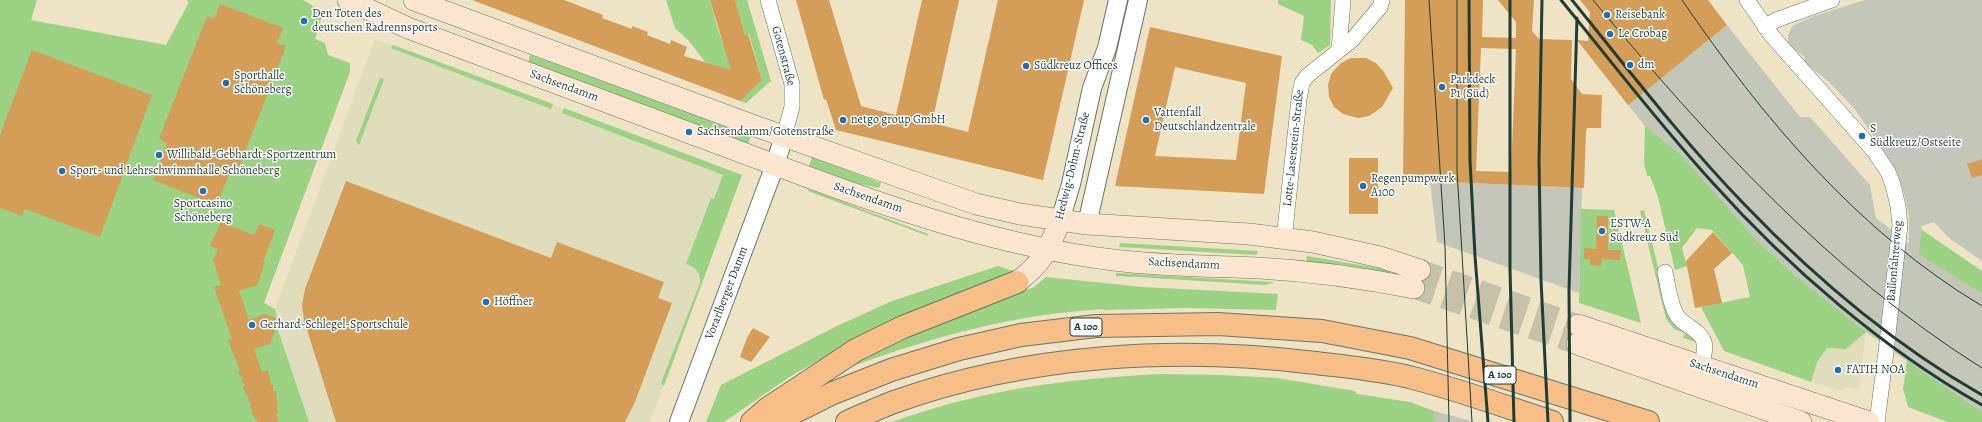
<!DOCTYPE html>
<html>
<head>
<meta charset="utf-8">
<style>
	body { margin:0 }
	canvas { display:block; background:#efe3c6 }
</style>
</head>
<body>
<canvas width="1982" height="422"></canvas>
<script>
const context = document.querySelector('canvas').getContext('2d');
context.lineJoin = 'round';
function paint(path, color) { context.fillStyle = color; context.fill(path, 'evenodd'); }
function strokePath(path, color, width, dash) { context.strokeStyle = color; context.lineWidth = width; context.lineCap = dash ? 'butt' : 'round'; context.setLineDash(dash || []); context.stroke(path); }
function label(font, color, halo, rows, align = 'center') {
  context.font = font + ' Alegreya,serif'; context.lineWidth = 3; context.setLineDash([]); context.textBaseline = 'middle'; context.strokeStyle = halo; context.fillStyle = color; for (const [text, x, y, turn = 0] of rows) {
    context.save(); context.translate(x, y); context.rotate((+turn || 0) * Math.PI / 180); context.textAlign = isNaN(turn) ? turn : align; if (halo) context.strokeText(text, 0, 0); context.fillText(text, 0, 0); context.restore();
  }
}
paint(new Path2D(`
	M375,39L742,175L650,422H309L277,326L278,323L275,309Z
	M1866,332L1859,389L1847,387L1842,391L1811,382L1817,362L1827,348L1846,349Z`), '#dfddbb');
paint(new Path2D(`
	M1605,0H1608L1666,74L1727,25L1800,117H1810L1870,185L1876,218L1909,244V217L1905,197L1899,178L1886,154L1854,108L1827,80L1802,61L1805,58L1804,56L1787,45L1789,33L1792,26L1811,17L1865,0H1982V261L1949,238L1934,222L1921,226L1931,262L1982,294V412L1932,379L1866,332L1797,277L1757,241L1731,214L1679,153L1645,126L1587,53L1590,12Z
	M1430,181L1582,188L1579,293L1437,242Z
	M1434,411L1449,415L1475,422H1435Z`), '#c3c6b9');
paint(new Path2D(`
	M0,0H37L31,20L166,45L189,2L186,0H303L323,12L315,39L325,43L328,55L350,63V72L264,303L275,309L278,323L277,327L309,422H0Z
	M666,0H710L718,30L735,73L705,62L689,41L675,28Z
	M735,0H747L771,81L746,103L740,101L743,95L745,96L757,85L756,83L762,80L749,34L745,35Z
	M1278,0H1331L1330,45L1318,53L1312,45L1301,40L1304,16L1278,4Z
	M393,45L553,104L551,109L391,48Z
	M530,55L547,61L751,136L748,144L528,63Z
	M380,78L384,79L359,145L356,141Z
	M564,108L742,175L664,386L661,383L700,283C701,272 696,268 686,264L711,198L714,199L723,175L562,113Z
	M1645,126L1679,153L1757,241L1797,277L1866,332L1846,349L1827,348L1817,362L1811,382L1724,351L1701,307L1750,297L1743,265L1712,230L1697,228L1682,248L1687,266L1675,270L1658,197L1650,176H1647L1644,163Z
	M812,157L881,183L879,188L835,179L808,169Z
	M809,189L928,234V236L808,191Z
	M1581,209L1614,210L1641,323L1579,303Z
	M1644,210L1669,312L1699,343L1683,338L1685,333L1674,329L1666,319L1640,211Z
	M1922,230L1982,271V294L1931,262L1919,253Z
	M1120,243L1258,251L1257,255L1119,247Z
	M1307,256L1390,270L1389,274L1306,265Z
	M998,266L1013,271L1011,275L911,312L870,331L791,376L724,422H706L721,385L837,326L892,301Z
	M1116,273L1273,282V283L1265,285L1136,277L1116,276Z
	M1046,277L1143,287L1278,294L1276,310L1184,308L1104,310V309C1016,314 935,336 853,366L852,364L936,323L1034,287Z
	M1907,361L1982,412V422H1948L1908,407L1903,389Z
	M1163,374L1222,375L1277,378L1355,391L1357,394L1410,402L1434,411L1435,422H892C980,390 1070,378 1163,374Z`), '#9bd284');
paint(new Path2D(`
	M472,0H564L603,15L602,18L632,29V26L648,32L647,35L670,44L671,40L687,47L684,56L731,70L710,0H735L745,35L748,34L762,80L740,101Z
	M796,0H829L861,106L896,115L922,0H959L932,123L968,132L998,0H1084L1043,180L836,130L826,99L824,100Z
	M1405,0H1483L1482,37L1516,38V22L1498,0H1534L1532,31L1539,39L1572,40L1571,79L1582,94L1602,95L1601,128H1587L1586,132L1584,188L1403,180ZM1481,48L1516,49L1511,172L1476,171Z
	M1580,0H1708L1727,25L1628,105L1577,40L1588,41L1590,12Z
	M220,4L283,28L277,43L286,46L238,170L232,167L217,205L153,180L167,143L159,139L207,16L214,19Z
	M1150,27L1282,56L1264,194L1115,186ZM1175,67L1246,83L1236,160L1155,156Z
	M32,50L152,95L100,237L25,209L22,216L0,208V135Z
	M1351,58H1366L1376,63L1384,72L1393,88L1382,107L1369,116L1358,118L1343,114L1334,107L1329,97L1328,85L1331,74L1341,63Z
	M1349,158H1378V214H1349Z
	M1982,159V175L1972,178L1967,164Z
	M346,181L551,258L557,242L664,282L658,298L672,303L635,402L625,422H336L304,320L302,305L305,289Z
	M1597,216H1608V250H1621L1620,260L1602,259L1601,266L1590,265V259H1584V248L1596,249Z
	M221,222L254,235L259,224L275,230L263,262L265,263L257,285L239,291L249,320L264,314L277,318L278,323L270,344L254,349L262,372L268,370L271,385L273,384V391H276L278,413L276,414L279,422H258L252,414L253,412L250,407L251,405L248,400L249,399L243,387L245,385L241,380L243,378L238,373L240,371L228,340L232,339L214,287L221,285L213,260L218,249L210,246Z
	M1713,232L1732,253L1714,269L1722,303L1695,308L1686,261Z
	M753,328L770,337L751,362L740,357L747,338Z`), '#d49e58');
strokePath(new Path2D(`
	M1420,270L1578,325
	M1414,288L1577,344`), '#c5c2a9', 21, [21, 10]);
const minor = new Path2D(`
	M768,0L792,84V107L784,136
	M1747,0L1772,36L1874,151L1888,172L1893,185L1898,206L1900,225L1886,352L1877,422
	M1765,27L1776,20L1832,0
	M1339,50L1343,0
	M1284,239L1299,99L1302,83L1307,76L1352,40L1380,7L1382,0
	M1665,272C1668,286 1670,306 1678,317C1681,321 1686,324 1690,327C1709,339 1706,347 1701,366`);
const tertiary = new Path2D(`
	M1060,221L1071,184L1092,88L1107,48L1118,0
	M1087,224L1138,0
	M679,422L775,165L784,136`);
const secondary = new Path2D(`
	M348,0L408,28L805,176C905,213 1007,247 1113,260C1161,266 1211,266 1259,268C1311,271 1363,278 1414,288
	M414,0L755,126L976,204L1020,214L1087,224L1249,234L1313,242L1380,257L1420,270
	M1017,282C1042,264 1049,248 1060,221
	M1578,325L1869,422
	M1577,344L1801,422`);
const motorway = new Path2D(`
	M752,422L767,409L856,350L903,327L1017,282
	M775,422L833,393L891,370L959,349L1021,335L1096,326L1218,324L1322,331L1410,348L1648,422
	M847,422C863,415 878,408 894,402C1028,354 1176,346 1316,363C1348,367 1382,370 1413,378C1460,390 1506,407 1552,422`);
strokePath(minor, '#687767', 16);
strokePath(tertiary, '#687767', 20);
strokePath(secondary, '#687767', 22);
strokePath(motorway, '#687767', 24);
strokePath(minor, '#fff', 15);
strokePath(tertiary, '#fff', 18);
strokePath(secondary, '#fce5cf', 21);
strokePath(motorway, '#f7be88', 22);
strokePath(new Path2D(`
	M1429,0L1445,246L1449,422
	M1457,0V170L1472,422
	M1593,0C1708,138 1829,272 1982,368
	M1682,0C1762,117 1858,232 1982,306`), '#1f3d34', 1);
strokePath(new Path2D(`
	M1469,0L1470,160L1475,256L1488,422
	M1510,0V269L1514,422
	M1542,0L1539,161L1541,280L1548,422
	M1561,0C1611,61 1659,124 1712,182C1788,267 1883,349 1982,405
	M1572,0C1628,69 1682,140 1744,204C1814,277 1894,345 1982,395
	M1570,422L1569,290L1577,18`), '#1f3d34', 3);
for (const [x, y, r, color] of [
	[1607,15,4,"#1f6fb2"],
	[304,21,4,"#1f6fb2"],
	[1610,34,4,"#1f6fb2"],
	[1630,65,4,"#1f6fb2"],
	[1026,66,4,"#1f6fb2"],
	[226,83,4,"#1f6fb2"],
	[1442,87,4,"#1f6fb2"],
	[843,120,4,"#1f6fb2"],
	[1146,120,4,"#1f6fb2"],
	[689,132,4,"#1f6fb2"],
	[1862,136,4,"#1f6fb2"],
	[159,155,4,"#1f6fb2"],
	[62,171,4,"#1f6fb2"],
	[1363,186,4,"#1f6fb2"],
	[203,191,4,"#1f6fb2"],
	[1602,231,4,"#1f6fb2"],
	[486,302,4,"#1f6fb2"],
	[252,325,4,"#1f6fb2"],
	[1838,370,4,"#1f6fb2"]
]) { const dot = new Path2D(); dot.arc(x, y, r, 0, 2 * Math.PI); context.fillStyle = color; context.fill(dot); strokePath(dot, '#fff', 1.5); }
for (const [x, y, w] of [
	[1086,327,32],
	[1500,375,32]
]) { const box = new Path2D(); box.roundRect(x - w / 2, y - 9, w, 18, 3); context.fillStyle = '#fff'; context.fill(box); strokePath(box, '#1f3d34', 1); }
label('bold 11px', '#1f3d34', null, [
	["A 100",1086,327],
	["A 100",1500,375]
]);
label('12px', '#1f3d34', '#fff', [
	["Den Toten des",312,14],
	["deutschen Radrennsports",312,28],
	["Reisebank",1615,15],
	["Le Crobag",1618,34],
	["dm",1638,65],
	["Südkreuz Offices",1034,66],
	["Sporthalle",234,76],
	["Schöneberg",234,90],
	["Parkdeck",1450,80],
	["P1 (Süd)",1450,94],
	["Vattenfall",1154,113],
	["Deutschlandzentrale",1154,127],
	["netgo group GmbH",851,120],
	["S",1870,129],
	["Südkreuz/Ostseite",1870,143],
	["Sachsendamm/Gotenstraße",697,132],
	["Willibald-Gebhardt-Sportzentrum",167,155],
	["Sport- und Lehrschwimmhalle Schöneberg",70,171],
	["Regenpumpwerk",1371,179],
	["A100",1371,193],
	["Sportcasino",203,204,"center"],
	["Schöneberg",203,218,"center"],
	["ESTW-A",1610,224],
	["Südkreuz Süd",1610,238],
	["Höffner",494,302],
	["Gerhard-Schlegel-Sportschule",260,325],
	["FATIH NOA",1846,370]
], 'left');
label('12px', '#1f3d34', '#fff', [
	["Gotenstraße",783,56,75],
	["Sachsendamm",564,86,20],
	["Lotte-Laserstein-Straße",1294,148,-84],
	["Hedwig-Dohm-Straße",1073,166,-76],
	["Sachsendamm",868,198,19],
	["Ballonfahrerweg",1895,261,-85],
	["Sachsendamm",1184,264,3],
	["Vorarlberger Damm",727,293,-69],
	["Sachsendamm",1724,374,18]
]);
</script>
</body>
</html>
